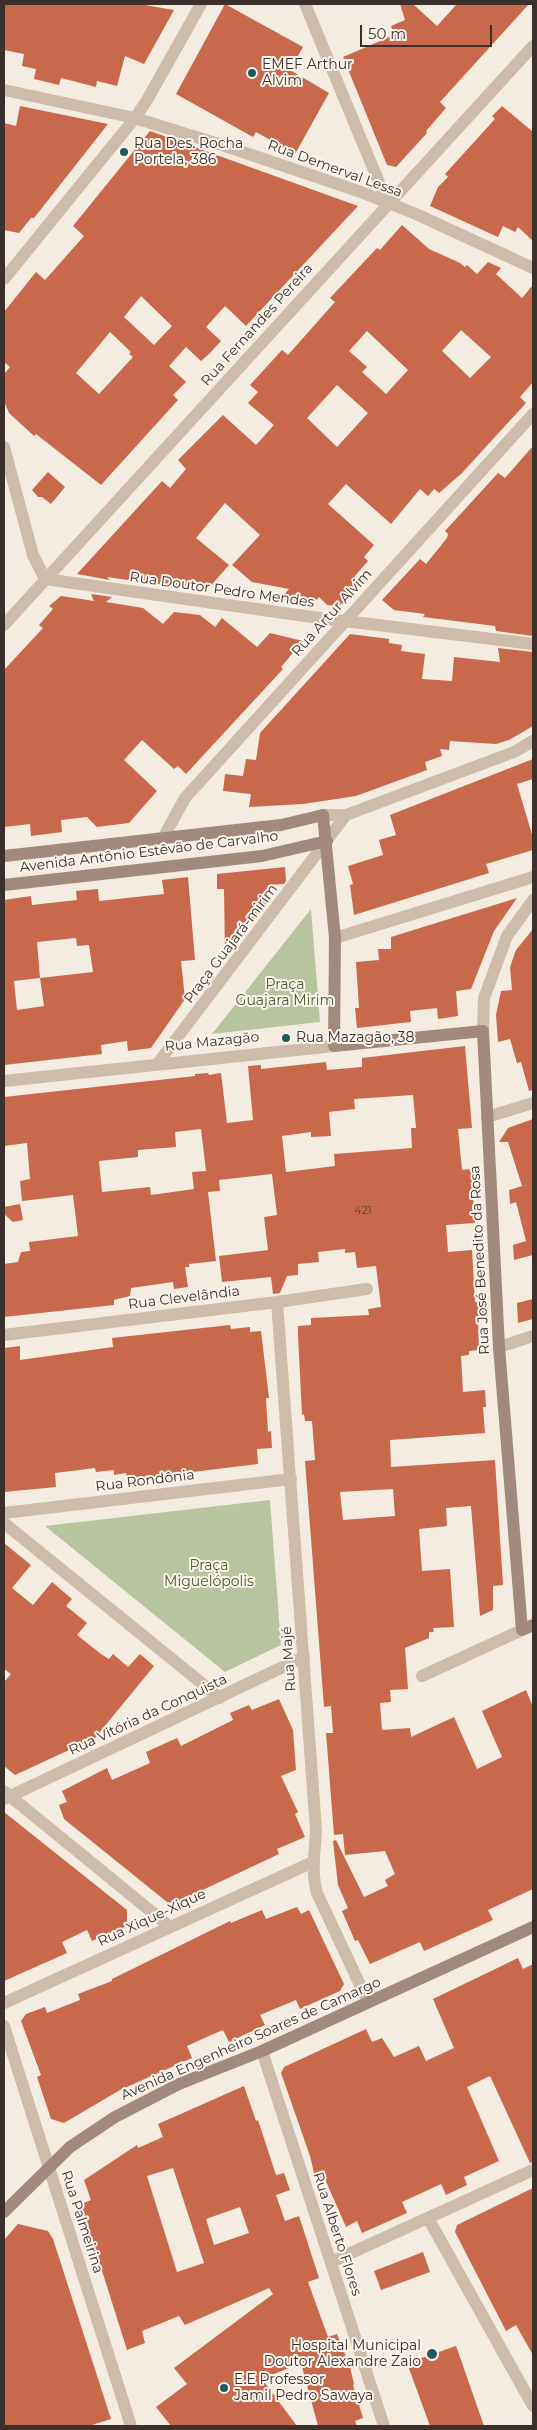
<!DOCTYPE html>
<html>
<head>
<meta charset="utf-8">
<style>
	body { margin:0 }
	#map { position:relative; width:537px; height:2430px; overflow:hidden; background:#f4ebe1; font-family:Montserrat,sans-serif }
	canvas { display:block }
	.frame { position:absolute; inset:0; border:5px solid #3b302b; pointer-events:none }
	.scale { position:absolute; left:360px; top:25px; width:132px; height:22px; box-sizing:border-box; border:2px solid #3b302b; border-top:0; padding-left:6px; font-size:15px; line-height:18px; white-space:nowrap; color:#3b302b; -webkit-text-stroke:4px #fbf5ee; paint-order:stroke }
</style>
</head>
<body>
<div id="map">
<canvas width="537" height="2430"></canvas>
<div class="frame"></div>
<div class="scale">50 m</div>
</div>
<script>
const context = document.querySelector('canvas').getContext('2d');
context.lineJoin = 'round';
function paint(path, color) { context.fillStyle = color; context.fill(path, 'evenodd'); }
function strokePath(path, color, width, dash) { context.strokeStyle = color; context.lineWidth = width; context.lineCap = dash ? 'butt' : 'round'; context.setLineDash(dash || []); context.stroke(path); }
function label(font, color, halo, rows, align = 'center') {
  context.font = font + ' Montserrat,sans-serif'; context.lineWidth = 4; context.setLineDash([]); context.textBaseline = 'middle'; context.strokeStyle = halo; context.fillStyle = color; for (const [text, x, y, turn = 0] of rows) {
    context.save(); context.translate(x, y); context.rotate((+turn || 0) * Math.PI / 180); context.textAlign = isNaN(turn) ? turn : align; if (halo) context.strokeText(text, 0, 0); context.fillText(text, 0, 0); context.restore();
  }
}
paint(new Path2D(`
	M311,909L320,1022L212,1034Z
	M270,1500L281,1645L225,1672L45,1526Z`), '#b8c4a0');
paint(new Path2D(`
	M4,4H139L174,10L144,64L125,56L117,86L97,81L96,87L61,78L59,85L34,79L36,69L22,66L24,54L4,50Z
	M225,4L303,47L290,70L329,93L295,154L256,132L253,137L176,94Z
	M400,4H413L437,26L457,4H529L440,102L446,108L426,131L427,133L396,167L387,165L343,57L394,35L391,26L405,20Z
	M20,106L108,124L34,218H31L19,233L4,230V123L16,126Z
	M502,106L533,132V241L518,227L515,232L503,226L498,237L430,206L438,187L448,177L445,174L495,119L492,116Z
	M150,131L358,206L246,326L225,306L206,327L221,341L209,354L201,361L186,347L169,366L186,382L173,395L178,400L101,485L36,434L34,436L9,413L4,401V374L10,367L4,362V312L36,272L45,280L84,236L73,226ZM141,296L172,326L154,345L124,317ZM110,332L131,352L129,354L133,357L99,394L76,373Z
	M402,225L429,249L460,263L465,267L467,265L477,274L488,262L501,268L496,274L522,298L533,285V382L520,397L526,403L462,473L439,493L434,489L428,496L420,489L391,524L346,484L328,504L374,545L364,557L368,561L354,577L362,584L346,602L337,606L327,605L319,597L314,603L280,599L289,589L252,582L232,565L260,535L225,503L196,538L229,565L206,591L195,582L190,587L141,582L133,575L128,580L107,577L110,580L77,574L162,481L170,488L186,469L178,460L223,415L256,445L274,425L248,403L258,392L250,385L282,350L288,355L335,302L330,298L377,248L380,250ZM461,330L491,357L470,378L442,351ZM367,331L408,370L386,394L362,372L367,367L349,351ZM337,385L368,413L337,447L307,418Z
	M533,446V636L496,631L495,626L423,617L425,614L394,610L382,600L420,559L426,564L447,538L448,534L445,531L498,473L505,478Z
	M48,472L65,487L51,504L42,497H38L32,490Z
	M91,594L112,597L106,602L143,608L163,624L174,612L200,615L215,627L222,618L257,647L270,633L303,641L281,667L283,669L186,774L178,766L174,769L142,740L124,760L157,791L129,823L97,827L87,817L61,820L62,832L31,836L30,824L4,827V670L43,628L39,625L53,609L49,606L61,596L94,601Z
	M350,634L389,639V643L402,645L401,651L425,654L422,679L452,681L454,657L500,662L498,648L533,652V726L509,740L496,744L450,741L449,750L440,749L442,756L425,762L427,770L356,796L303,804L249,807L251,794L223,791L225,774L243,776L246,759L256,760L260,733Z
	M533,759V779L517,784L533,838V850L486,864L489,873L354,915L350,885L353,884L348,866L383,855L379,840L396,835L390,815Z
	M285,867L286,881L284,884L268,885L267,903L252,922L239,923V939L225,957L224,889H217V874Z
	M188,877L195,960L181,961L185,999L151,1048L128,1051L127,1041L101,1045L102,1054L4,1065V900L31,896L32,905L77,900L76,891L98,889L99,901L164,894L162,880ZM76,938L77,946L89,945L93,972L40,978L37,942ZM40,978L44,1006L17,1010L14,981Z
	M517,898L494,931L471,989L456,991L458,1016L438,1019L437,1008L410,1011L411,1022L357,1028L355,1008H359L356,962L379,960L378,949H391V937Z
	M533,929V1090L529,1091L521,1062L517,1063L510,1039L498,1042L496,1015L501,991L512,990L510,967L516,950Z
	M465,1046L472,1128L458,1129L462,1170L471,1169L475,1223L446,1225L448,1252L472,1250L475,1302H485L486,1317L478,1318L479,1350L469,1351V1355L461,1356L463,1392L485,1390L486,1407H483L485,1433L390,1440L391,1467L495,1460L503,1585L493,1586V1610L480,1616L471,1506L446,1508L447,1526L419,1529L422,1571L450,1569L454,1627L433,1628L434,1632H429V1638L405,1648L408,1689L390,1690L391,1702L380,1703L382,1730L410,1728L411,1737L454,1717L477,1769L502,1757L482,1711L526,1690L533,1707V1889L488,1910L493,1920L424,1951L420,1942L370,1964L358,1940L355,1941L342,1911L348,1908L338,1885L333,1841L336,1840L364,1897L388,1886L385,1880L395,1874L385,1851L345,1855L343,1834L334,1835L326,1733H333L331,1706L324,1707L305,1461L315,1460L312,1421H305L304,1414L302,1415L298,1335V1326L311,1325V1318L369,1315L368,1309L381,1307L376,1266L357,1268L355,1252L345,1253V1249L318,1252L319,1262L298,1264V1275L287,1276L280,1293L273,1294L271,1277L222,1282L219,1256L268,1250L264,1217L277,1215L272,1174L219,1180L220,1191L208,1192L216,1261L189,1264V1267H185L188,1287L174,1289L173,1282L131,1288L130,1296L114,1300V1305L4,1317V1264L18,1262L21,1252L30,1251L29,1242L78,1236L73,1195L22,1201L20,1181L30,1179L27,1143L4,1146V1097L195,1076V1074L208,1073L209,1075L221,1073L227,1123L253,1120L248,1066L261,1065V1069L326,1062L327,1070L362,1067V1058ZM413,1095L416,1128H411L412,1148L334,1154L335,1166L286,1172L282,1136L311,1132V1137L331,1136L329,1112L355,1109L354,1099ZM201,1129L206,1171L192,1172L194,1189L151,1195L150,1187L102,1192L99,1161L138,1157V1150L176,1147L175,1132ZM393,1489L395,1516L343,1520L340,1492Z
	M533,1119V1255L514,1260L513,1245L526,1241L516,1202L510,1204L509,1190L522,1186L508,1142H499L508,1128Z
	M20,1204L23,1220L13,1222L4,1214V1207Z
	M533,1299V1319L518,1323L517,1303Z
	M230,1325L231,1329L250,1327V1332L261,1331L269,1398H266L268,1432L271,1431L272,1448L257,1449L258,1464L127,1480L126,1473L114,1475V1470L96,1472L95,1468L55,1473L56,1487L4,1492V1348L20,1346V1360L113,1347L112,1338Z
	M4,1543L31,1565L12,1588L33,1605L52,1582L72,1599L66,1606L87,1623L77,1635L101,1654L109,1659L113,1654L128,1667L140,1654L154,1666L95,1738L15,1775L4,1766V1682L11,1674L4,1669Z
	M279,1699L293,1730L296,1770L281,1776L298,1812L295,1814L305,1837L277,1849L279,1854L175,1903L167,1902L64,1819L59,1805L67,1802L62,1791L107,1768L112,1780L150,1763L146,1752L177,1738L181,1746L233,1720L230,1713L249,1705L252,1710Z
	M4,1812L127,1910V1926L92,1941L87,1930L62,1942L67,1953L4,1981Z
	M297,1907L301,1914L309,1910L344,1984L340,1991L300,2009L296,2000L260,2015L265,2025L229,2042L223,2030L211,2035L187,2046L192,2058L120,2090L64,2123L51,2119L37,2077L41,2075L21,2021L26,2014L45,2007L47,2013L80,2000L78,1994L112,1981V1979L230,1921L231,1923L262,1910L266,1919Z
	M518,1958L523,1969L533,1964V2162L530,2163L490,2076L467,2087L499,2161L464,2177L467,2185L446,2195L441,2184L402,2202L407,2213L362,2233L357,2221L346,2227L324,2177L316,2181L310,2156L281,2073L284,2067L366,2029L372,2042L382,2038L394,2057L419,2046L426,2061L454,2048L433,1999Z
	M244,2086L256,2121L258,2120L276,2175L284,2173L290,2190L276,2195L285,2221L299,2216L319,2278L308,2282L328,2337L337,2334L350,2367L354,2384L353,2385L363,2418L355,2421L357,2426H318L301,2363L262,2379L297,2426H171L156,2407L187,2384L174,2368L273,2294L269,2288L185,2325L179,2316L142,2331L145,2343L127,2350L81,2204L91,2200L84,2180L137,2145L138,2148L163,2137L158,2124ZM173,2168L204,2263L177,2272L147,2176ZM240,2207L249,2233L214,2245L206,2219Z
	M533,2188V2355L516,2325L506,2331L455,2232L457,2225Z
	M18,2224L48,2231L53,2239L111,2419L89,2426H4V2240Z
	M423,2252L430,2272L381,2290L374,2271Z
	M456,2346L461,2360L484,2426H430L407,2363Z`), '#c8694b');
strokePath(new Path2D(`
	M305,4L388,204
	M4,90L135,118L228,147L358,191L416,214L533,268
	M4,279L135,118L147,100L201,4
	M4,447L33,555L45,579L312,617L533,644
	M4,625L533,46
	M323,815H346L514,752L533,741
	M163,838L185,798L533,414
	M335,938L533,877
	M483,1031L484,998L507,936L533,900
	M158,1063L346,815
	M4,1081L334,1046
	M487,1117L533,1103
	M277,1302L316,1830C315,1852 311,1872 317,1893L368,2002
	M4,1335L277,1302L367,1289
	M499,1347L533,1336
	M4,1513L291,1479
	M4,1523L220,1698
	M422,1676L522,1630
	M5,1792L169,1926
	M4,1799L304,1657
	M4,2003L313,1862
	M4,2026L131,2426
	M262,2051L384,2426
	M428,2218L533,2406
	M331,2262L533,2170`), '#cdbbac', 12);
strokePath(new Path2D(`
	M4,856L281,825L323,815L335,938L334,1046L483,1031L499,1347L522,1630L533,1625
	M4,885L262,856L327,841
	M4,2212L70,2147L115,2117L179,2084L262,2051L533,1927`), '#a18a7d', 12);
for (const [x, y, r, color] of [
	[252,73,5,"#1f5a5e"],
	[124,152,5,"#1f5a5e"],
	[286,1038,5,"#1f5a5e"],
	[432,2354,6,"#1f5a5e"],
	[224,2388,5,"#1f5a5e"]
]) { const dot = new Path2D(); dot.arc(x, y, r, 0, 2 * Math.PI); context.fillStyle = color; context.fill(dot); strokePath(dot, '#fbf5ee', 2); }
label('11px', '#5e3e33', null, [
	["421",363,1211]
]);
label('14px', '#3b302b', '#fbf5ee', [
	["EMEF Arthur",262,65],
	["Alvim",262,81],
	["Rua Des. Rocha",134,144],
	["Portela, 386",134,160],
	["Rua Mazagão, 38",296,1038],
	["Hospital Municipal",421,2346,"right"],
	["Doutor Alexandre Zaio",421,2362,"right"],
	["E.E Professor",234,2380],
	["Jamil Pedro Sawaya",234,2396]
], 'left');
label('14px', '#3b302b', '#fbf5ee', [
	["Rua Demerval Lessa",335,169,20],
	["Rua Fernandes Pereira",257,325,-48],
	["Rua Doutor Pedro Mendes",222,590,8],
	["Rua Artur Alvim",332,613,-48],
	["Avenida Antônio Estêvão de Carvalho",149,852,-7],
	["Praça Guajará-mirim",231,944,-53],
	["Rua Mazagão",212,1042,-6],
	["Rua José Benedito da Rosa",480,1260,-93],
	["Rua Clevelândia",184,1298,-7],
	["Rua Rondônia",145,1481,-7],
	["Rua Majé",289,1659,-94],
	["Rua Vitória da Conquista",148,1715,-25],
	["Rua Xique-Xique",152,1918,-25],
	["Avenida Engenheiro Soares de Camargo",251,2039,-24],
	["Rua Palmeirina",82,2222,72],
	["Rua Alberto Flores",337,2234,72]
]);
label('14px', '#4a5a2e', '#fbf5ee', [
	["Praça",285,985],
	["Guajara Mirim",285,1001],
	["Praça",209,1566],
	["Miguelópolis",209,1582]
]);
</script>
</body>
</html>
